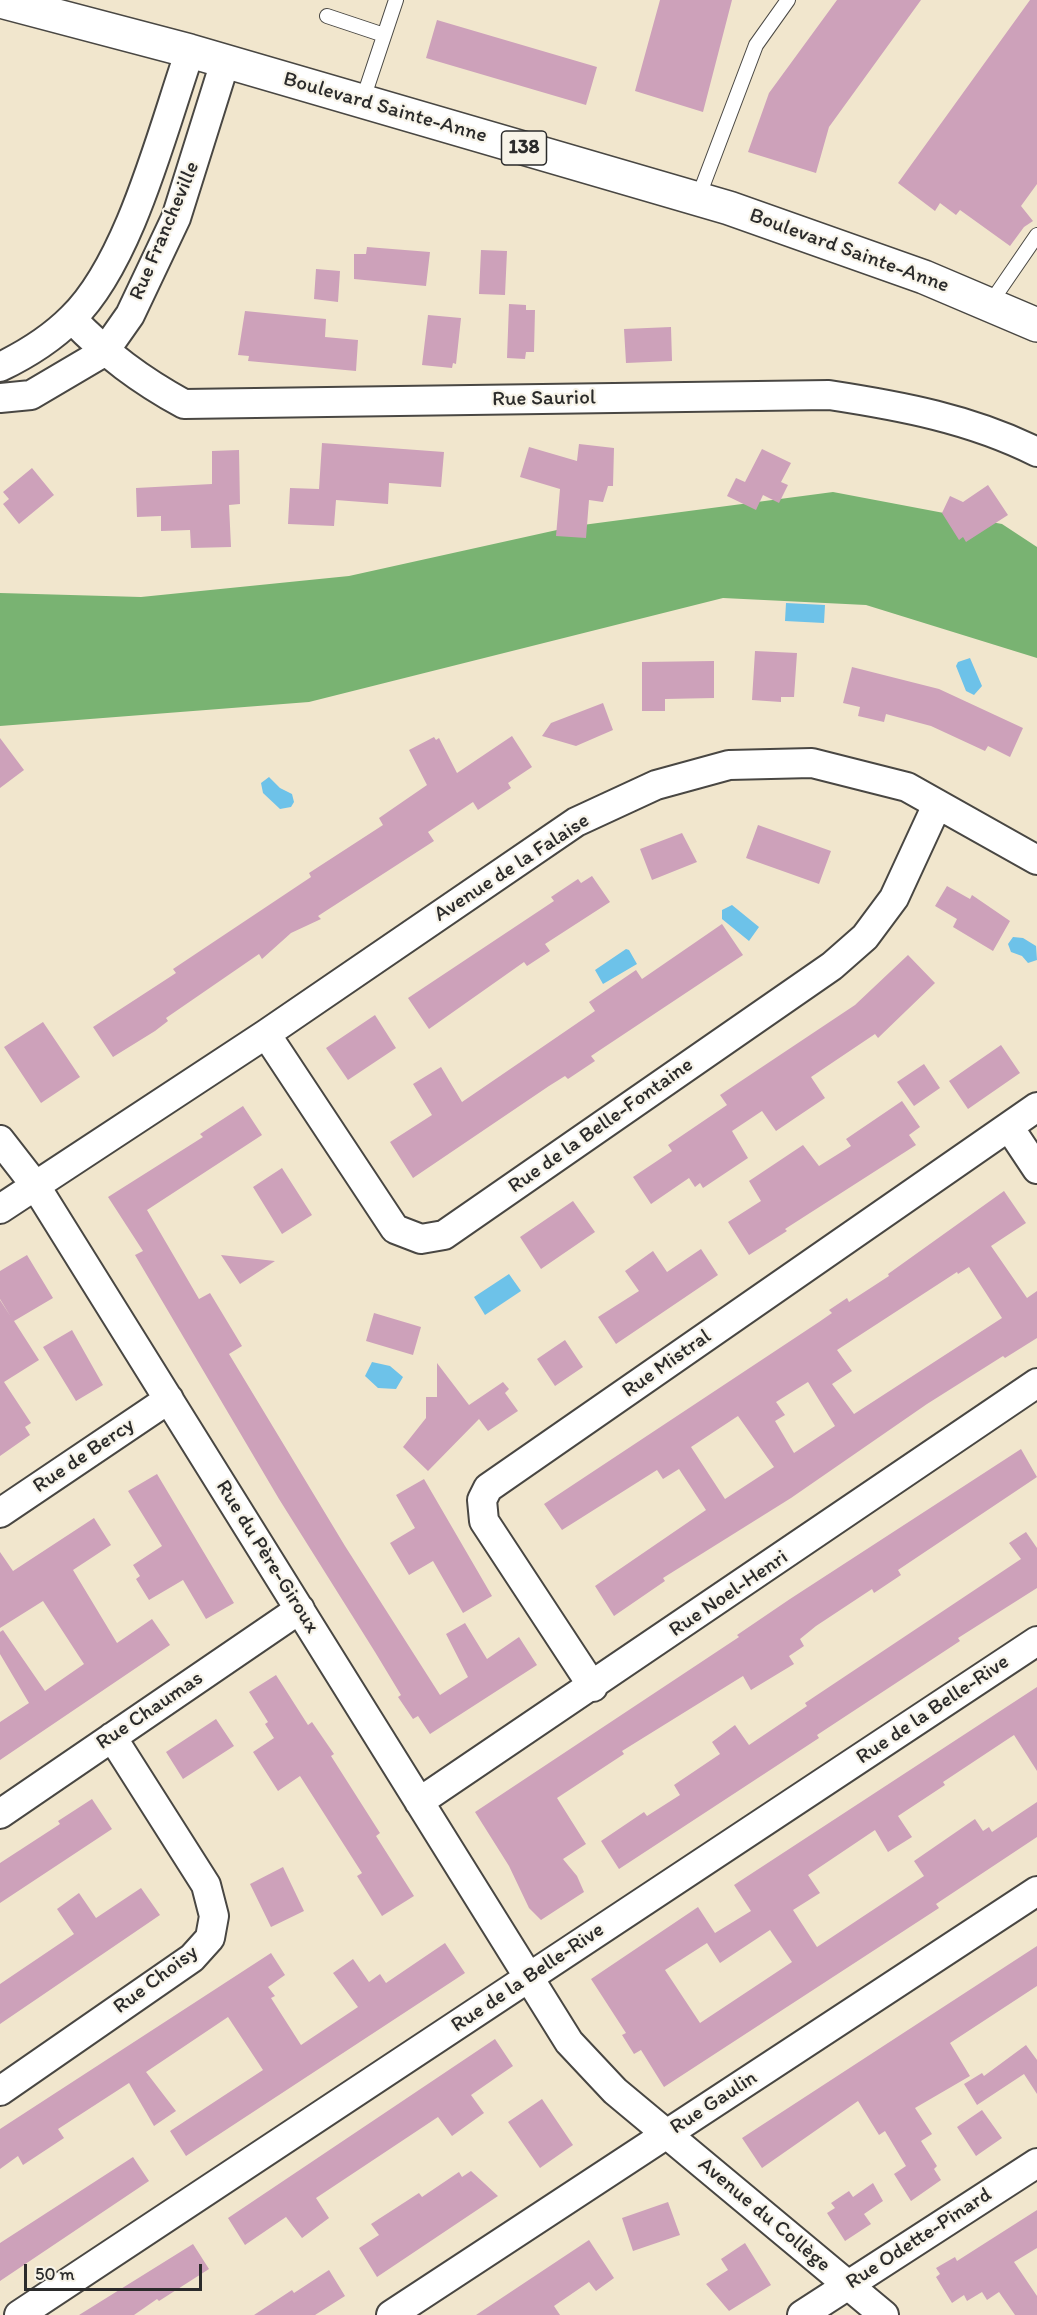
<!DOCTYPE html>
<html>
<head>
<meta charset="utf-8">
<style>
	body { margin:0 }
	#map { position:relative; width:1037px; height:2315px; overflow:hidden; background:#f1e6cd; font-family:Itim,sans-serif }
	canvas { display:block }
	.scale { position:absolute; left:24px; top:2264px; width:178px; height:27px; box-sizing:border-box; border:3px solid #2b2b2b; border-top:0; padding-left:8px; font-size:18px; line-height:21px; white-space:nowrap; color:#2b2b2b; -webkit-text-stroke:4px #f7f3e8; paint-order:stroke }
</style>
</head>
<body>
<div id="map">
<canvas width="1037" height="2315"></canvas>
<div class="scale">50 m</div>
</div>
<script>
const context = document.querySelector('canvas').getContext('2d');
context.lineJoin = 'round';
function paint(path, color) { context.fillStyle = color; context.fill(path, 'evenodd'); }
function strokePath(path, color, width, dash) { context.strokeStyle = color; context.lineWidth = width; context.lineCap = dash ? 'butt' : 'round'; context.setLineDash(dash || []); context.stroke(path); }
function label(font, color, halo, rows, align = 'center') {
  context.font = font + ' Itim,sans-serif'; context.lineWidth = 4.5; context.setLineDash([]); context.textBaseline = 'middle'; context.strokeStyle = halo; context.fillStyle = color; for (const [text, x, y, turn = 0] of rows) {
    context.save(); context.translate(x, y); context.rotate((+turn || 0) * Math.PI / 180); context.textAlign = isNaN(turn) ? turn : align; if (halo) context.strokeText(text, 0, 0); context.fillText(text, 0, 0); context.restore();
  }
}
paint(new Path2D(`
	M833,492L1002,524L1037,547V658L866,605L723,598L309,702L0,726V593L141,597L349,576L575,526Z`), '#79b372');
paint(new Path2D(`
	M786,603L825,605L824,623L785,621Z
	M970,658L982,686L974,695L966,691L956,666L958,662Z
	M269,777L280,788L292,794L294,802L291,807L280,809L263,793L261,783Z
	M732,905L759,927L749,941L722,919V910Z
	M1013,937L1023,938L1036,946L1037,960L1028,963L1022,956L1011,952L1008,944Z
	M626,949L629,950L637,964L603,984L595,970Z
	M509,1274L521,1291L485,1315L474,1297Z
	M372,1362L390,1366L403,1377L396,1389L378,1388L365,1376Z`), '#6dc2e9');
paint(new Path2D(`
	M660,0H732L703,112L635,91Z
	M837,0H921L829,127L816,173L748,152L769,93Z
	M1030,0H1037V184L1021,206L1033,221L1024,227L1010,246L960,210L956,215L940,203L935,211L898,183Z
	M437,20L597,67L586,105L426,58Z
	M367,247L430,252L426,286L354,279V254H366Z
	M481,250L507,251L505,295L479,294Z
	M316,269L340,271L338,302L314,299Z
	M509,304L526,305V310H535L534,352H526L525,359L507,358Z
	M245,311L326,319L325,337L358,340L356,371L248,361L249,356L238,355Z
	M428,315L461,318L456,364L453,363L452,368L422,365Z
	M671,327L672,361L626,363L624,329Z
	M322,443L444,452L441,487L389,483L388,504L336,500L334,526L288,524L290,488L319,489Z
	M579,444L614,448L613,486H608L603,502L589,500L586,538L556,536L560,489L520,477L529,447L577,461Z
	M762,449L791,463L781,482L788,485L779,503L763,495L756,510L727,496L736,478L745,482Z
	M239,450L240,504L229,505L231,547L191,548L190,530L161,531V516L137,517L136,488L212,484V451Z
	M32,468L54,495L19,524L3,504L9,499L3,492Z
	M988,485L1008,515L966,542L963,537L959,540L942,513L950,496L963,502Z
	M755,651L797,653L794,697H781V702L752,700Z
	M714,661V698L665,699V711H642V662Z
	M852,667L939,689L1023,728L1010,757L988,746L985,751L931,726L886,714L884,722L858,716L860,707L843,703Z
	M603,703L613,730L576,746L542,736L551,723Z
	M512,736L532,767L508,783L511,788L478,810L473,802L428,832L434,841L318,916L321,919L291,933L262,959L259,954L166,1018L168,1021L155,1031L113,1057L93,1027L176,973L173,969L311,877L309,873L383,825L379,818L427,785L409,750L434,737L436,740L439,738L457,773Z
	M0,738L24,770L0,788Z
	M758,825L831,851L819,884L746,858Z
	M682,833L697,862L652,880L640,849Z
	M592,876L610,902L545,944L550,951L527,966L524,962L429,1029L408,998L554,901L551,897L578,879L581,883Z
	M947,886L970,899L972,895L1010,921L993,951L953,927L957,919L935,906Z
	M722,924L743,955L591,1056L595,1061L568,1079L565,1076L549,1086L413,1178L390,1142L432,1115L413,1084L441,1067L462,1102L595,1011L589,1002L636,970L642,979Z
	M908,955L935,983L878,1038L875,1034L811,1077L825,1098L776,1131L762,1111L732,1131L748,1158L703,1188L700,1183L695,1187L689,1178L651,1204L633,1177L672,1151L668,1145L727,1105L720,1095L855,1005Z
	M375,1015L396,1048L348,1080L326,1048Z
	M43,1022L80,1077L41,1103L4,1047Z
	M1001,1045L1020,1073L968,1109L949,1081Z
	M924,1064L940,1088L914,1106L897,1082Z
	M902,1101L920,1127L909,1135L916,1145L785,1229L787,1231L749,1255L728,1222L761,1201L749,1181L803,1145L819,1166L851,1146L846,1139Z
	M243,1106L262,1135L147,1210L199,1299L210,1293L242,1346L229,1354L345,1546L440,1695L468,1677L446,1634L465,1623L487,1659L519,1637L537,1665L430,1734L418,1716L413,1719L398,1697L401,1695L375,1652L279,1499L135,1255L143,1251L108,1197L203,1137L200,1134Z
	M282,1168L312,1215L282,1234L253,1187Z
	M1004,1191L1026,1223L991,1246L1027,1298L1037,1291V1338L1005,1358L1003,1356L927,1404L791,1498L663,1578L665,1581L614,1616L595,1586L706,1510L679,1469L663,1479L657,1470L562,1530L544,1504L819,1322L832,1313L829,1310L847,1298L849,1302L889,1276L888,1274ZM969,1267L1002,1318L854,1414L832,1384L852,1371L837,1350L957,1272L958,1274ZM808,1382L835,1426L794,1453L775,1421L785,1415L776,1402ZM738,1416L774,1467L725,1499L691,1447Z
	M573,1201L595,1232L541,1269L520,1237Z
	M701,1249L718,1275L616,1344L598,1317L639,1291L625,1271L653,1251L667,1272Z
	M27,1255L53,1298L14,1321L39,1360L4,1382L31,1423L25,1427L30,1435L0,1456V1300L11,1317L0,1299V1271Z
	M221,1255L275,1261L240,1284Z
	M374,1313L421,1327L413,1355L366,1341Z
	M72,1330L103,1385L76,1401L43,1347Z
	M565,1340L583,1367L555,1386L537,1359Z
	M437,1363L469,1405L503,1382L509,1389L505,1393L518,1411L488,1431L479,1419L428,1471L403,1447L426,1418V1397H437Z
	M1021,1449L1037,1477L898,1570L901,1575L874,1593L872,1589L816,1626L800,1639L804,1646L789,1656L794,1664L751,1690L743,1676L622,1751L624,1754L557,1798L586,1844L563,1859L577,1876L584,1892L541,1920L529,1908L509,1866L475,1812L739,1637L737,1635L790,1599Z
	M157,1474L234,1603L206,1619L183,1580L149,1600L136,1579L140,1576L133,1565L162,1546L128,1491Z
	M424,1479L492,1596L463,1613L433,1561L409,1575L390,1543L415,1528L396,1495Z
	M94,1518L111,1545L73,1570L117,1643L152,1619L170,1645L0,1760V1722L29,1703L0,1654V1632L3,1630L45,1691L84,1664L43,1601L0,1628V1552L13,1571Z
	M1026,1532L1037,1548V1588L958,1638L960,1641L817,1735L819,1738L619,1869L601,1841L644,1812L647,1816L680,1795L674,1785L720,1754L712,1742L735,1725L749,1745L807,1706L805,1703L1021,1559L1009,1543Z
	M276,1675L308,1725L312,1722L334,1754L331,1756L380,1833L376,1836L414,1896L382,1916L357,1876L362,1873L300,1776L278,1791L253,1752L274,1738L265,1724L268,1722L249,1692Z
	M1037,1687V1771L1014,1735L943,1782L945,1785L898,1816L912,1837L888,1852L875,1830L808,1875L820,1893L793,1910L817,1947L924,1876L914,1861L975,1819L983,1831L989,1827L992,1832L1037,1802V1837L936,1904L939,1908L664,2087L641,2050L634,2054L622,2035L626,2033L591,1979L698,1907L715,1933L751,1911L734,1885ZM770,1930L792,1962L700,2023L665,1970L707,1943L720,1963Z
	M216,1719L234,1746L183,1779L166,1752Z
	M92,1799L112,1829L0,1903V1863L60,1824L58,1821Z
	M283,1867L304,1911L271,1927L250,1884Z
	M141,1888L160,1915L0,2024V1984L74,1934L57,1909L79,1893L96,1918Z
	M445,1943L465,1973L186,2156L170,2131L263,2070L228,2017L146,2072L176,2111L154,2126L129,2083L58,2129L64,2138L23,2165L18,2156L0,2169V2129L271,1953L285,1975L268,1987L275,1996L271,1998L301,2045L358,2007L333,1973L353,1959L369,1982L380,1974L386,1983Z
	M1037,1946V1986L950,2043L970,2076L915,2108L932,2134L921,2141L937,2166L934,2169L941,2180L911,2201L894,2174L906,2166L885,2131L879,2135L858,2101L762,2168L742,2138Z
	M495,2039L513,2066L471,2095L484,2113L452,2136L438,2117L316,2198L329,2218L302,2238L286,2217L245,2245L228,2218Z
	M1026,2045L1037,2060V2094L1024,2074L977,2105L964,2084L982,2073L984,2076Z
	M542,2099L573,2145L540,2168L508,2122Z
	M982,2110L1002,2138L976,2156L957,2127Z
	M133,2157L149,2181L0,2281V2243Z
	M471,2171L498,2196L377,2277L359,2248L379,2235L371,2224L419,2193L422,2197L459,2172L462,2177Z
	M873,2183L883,2201L864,2214L871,2224L845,2241L827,2213L835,2208L831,2203L849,2191L853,2197Z
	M668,2202L680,2235L633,2251L622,2218Z
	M1037,2210V2248L1014,2262L1037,2296V2315H1015L999,2292L987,2300L982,2292L967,2301L964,2295L952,2303L936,2277L940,2274L936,2268L955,2257L957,2261Z
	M589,2240L614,2278L596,2291L589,2282L554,2306L560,2315H476Z
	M745,2243L771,2285L729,2311L706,2284L728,2270L721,2259Z
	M193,2244L209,2269L159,2301L157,2299L134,2315H79Z
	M329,2270L345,2296L315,2315H254L292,2290L294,2293Z`), '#cda1ba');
const service = new Path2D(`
	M327,16L384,35
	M362,102L396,0
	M698,198L756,45L788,0
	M989,305L1037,235`);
const minor = new Path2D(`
	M72,319C107,355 140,380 184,404L829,395C901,406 971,419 1037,452
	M0,367C25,355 52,338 72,318C130,262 163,128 190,51
	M0,398L31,395L104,352L130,315L176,218L225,62
	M266,1034L395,1229L421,1239L444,1235L832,966L865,937L894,898L937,805
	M1009,1127L1037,1169
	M0,1140L35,1185L569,2042L615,2091L884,2315
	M0,1209L266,1034L576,822L656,785L729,765L812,763L907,787L1037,860
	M0,1513L169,1399
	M593,1687L484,1521L482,1500L488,1488L1037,1107
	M419,1802L1037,1383
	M0,1814L300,1609
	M0,2091L192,1958L210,1938L214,1916L206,1885L112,1737
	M19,2315L1037,1641
	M391,2315L1037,1891
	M802,2315L1037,2163`);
const primary = new Path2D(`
	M0,1L190,51L729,208L924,277L1037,325`);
strokePath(service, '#494743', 16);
strokePath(minor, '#494743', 32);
strokePath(primary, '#494743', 36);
strokePath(service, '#fff', 14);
strokePath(minor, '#fff', 28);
strokePath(primary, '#fff', 33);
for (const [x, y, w] of [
	[524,148,45]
]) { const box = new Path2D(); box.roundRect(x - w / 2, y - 17, w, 34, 4.5); context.fillStyle = '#f7f3e8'; context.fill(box); strokePath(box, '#2b2b2b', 1.5); }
label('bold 20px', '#2b2b2b', null, [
	["138",524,148]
]);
label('21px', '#2b2b2b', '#f7f3e8', [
	["Boulevard Sainte-Anne",385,108,16],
	["Rue Francheville",165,231,-67],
	["Boulevard Sainte-Anne",849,251,20],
	["Rue Sauriol",544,399,-1],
	["Avenue de la Falaise",512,868,-33],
	["Rue de la Belle-Fontaine",601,1126,-35],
	["Rue Mistral",667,1364,-35],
	["Rue de Bercy",84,1456,-34],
	["Rue du Père-Giroux",267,1557,58],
	["Rue Noel-Henri",729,1594,-34],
	["Rue de la Belle-Rive",933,1710,-34],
	["Rue Chaumas",150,1711,-34],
	["Rue de la Belle-Rive",528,1978,-34],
	["Rue Choisy",156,1980,-37],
	["Rue Gaulin",714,2103,-33],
	["Avenue du Collège",764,2215,40],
	["Rue Odette-Pinard",919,2239,-33]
]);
</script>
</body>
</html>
